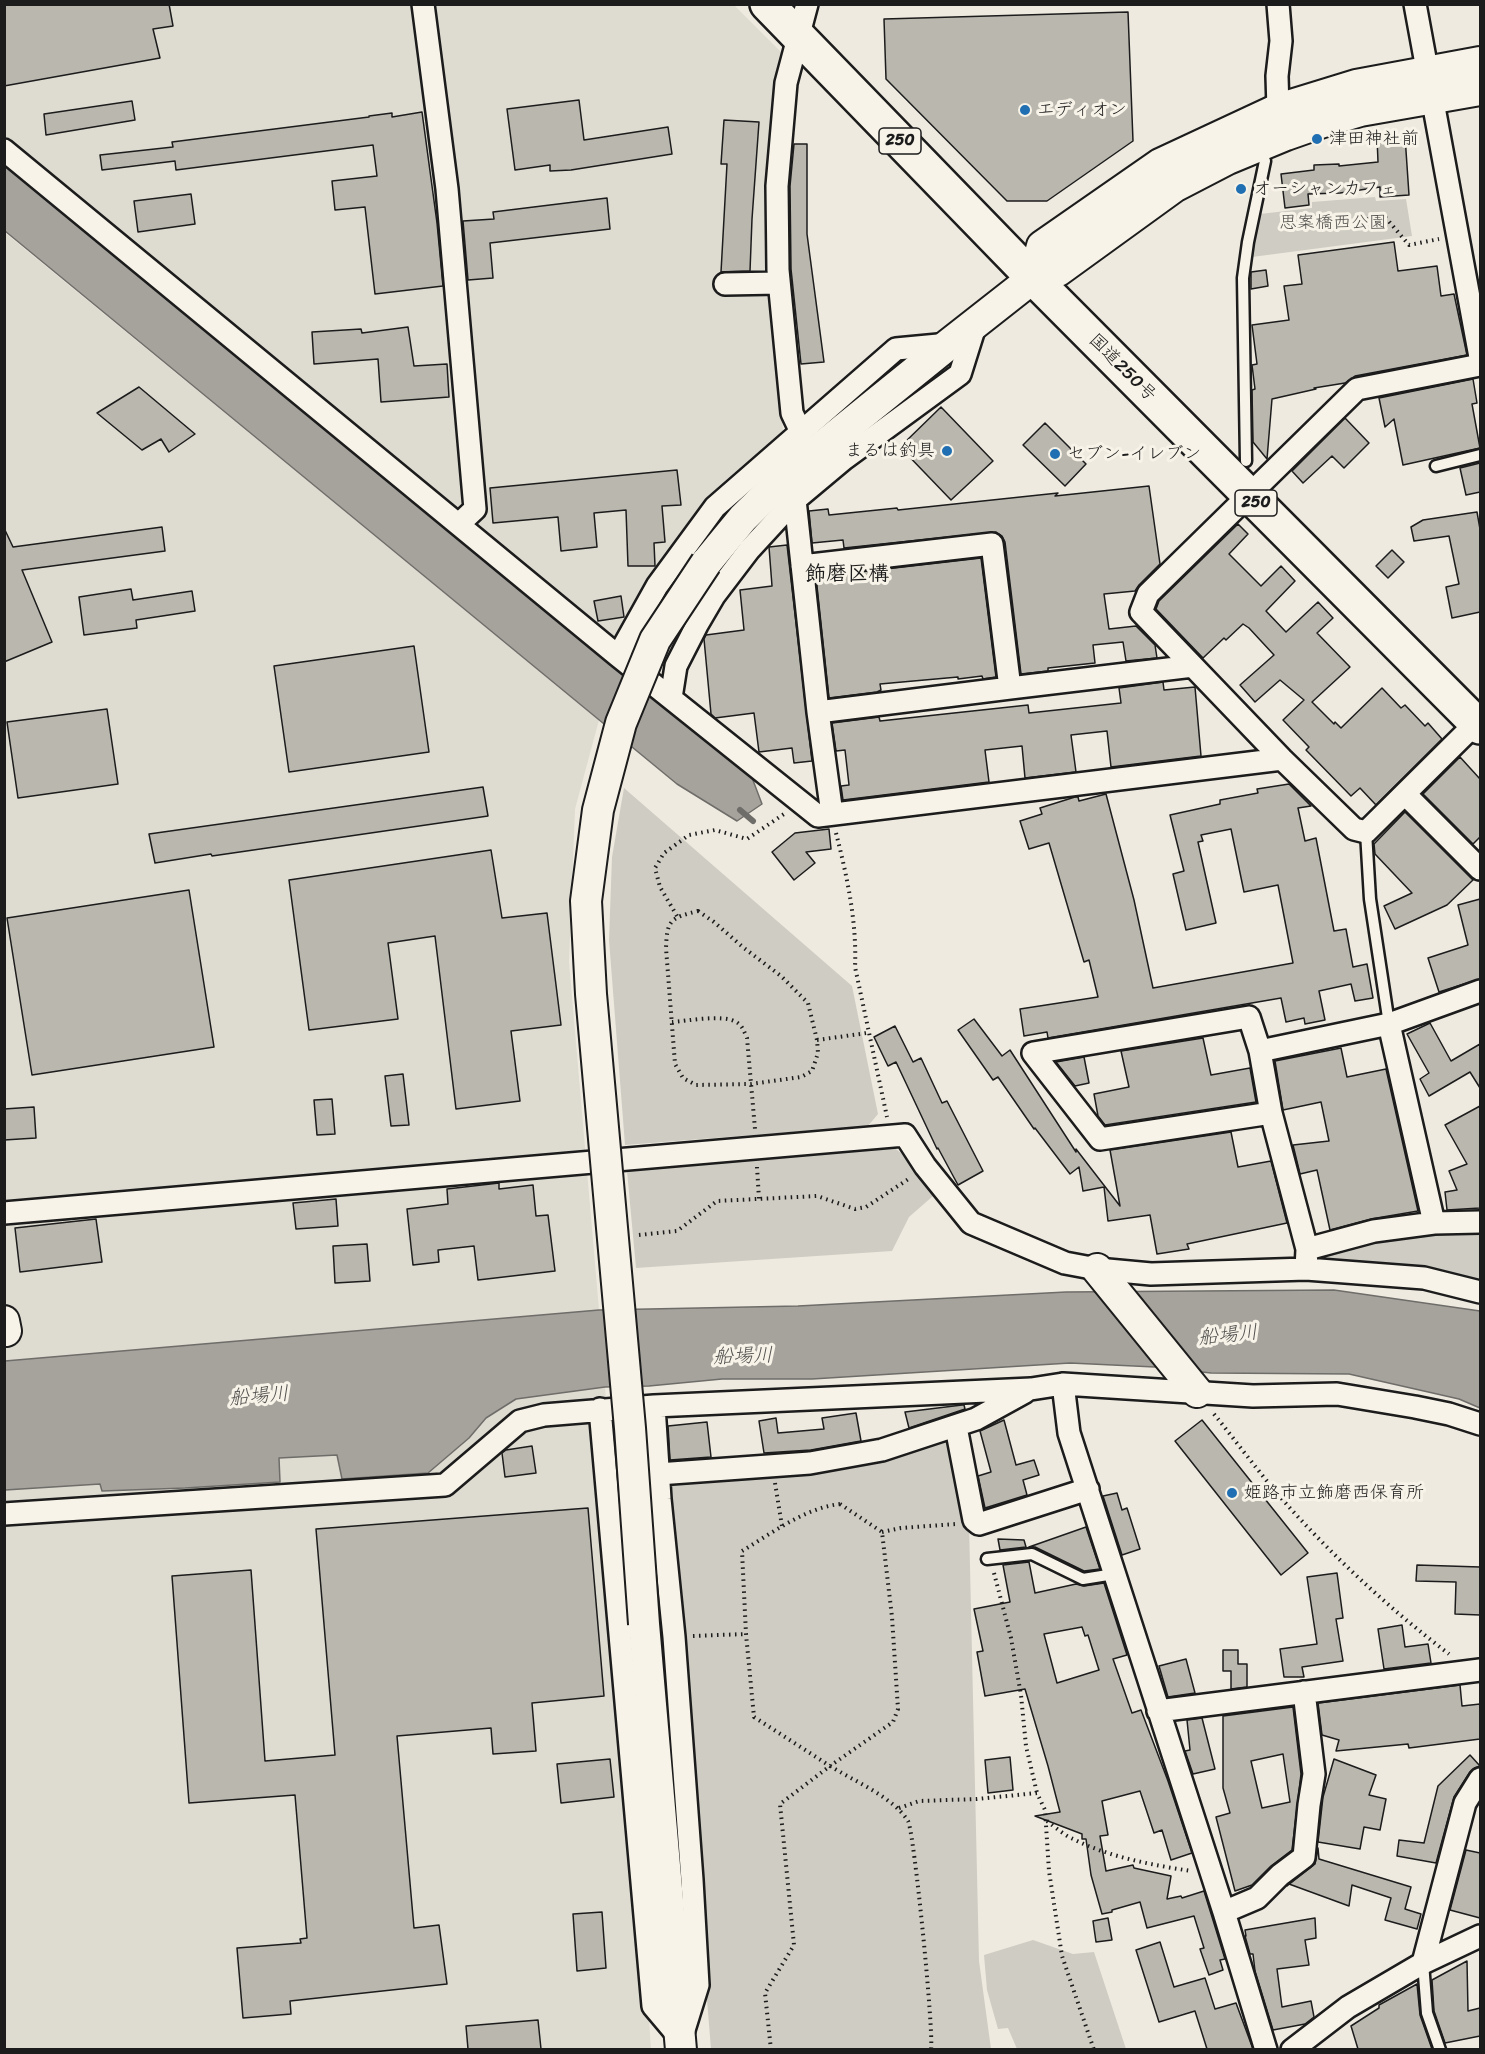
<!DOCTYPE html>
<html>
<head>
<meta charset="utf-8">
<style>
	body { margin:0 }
	#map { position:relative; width:1485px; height:2054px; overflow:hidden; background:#eeeae0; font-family:Sriracha,sans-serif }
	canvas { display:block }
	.frame { position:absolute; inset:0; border:6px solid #1c1c1c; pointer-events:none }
</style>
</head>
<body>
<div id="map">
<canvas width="1485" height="2054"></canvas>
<div class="frame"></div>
</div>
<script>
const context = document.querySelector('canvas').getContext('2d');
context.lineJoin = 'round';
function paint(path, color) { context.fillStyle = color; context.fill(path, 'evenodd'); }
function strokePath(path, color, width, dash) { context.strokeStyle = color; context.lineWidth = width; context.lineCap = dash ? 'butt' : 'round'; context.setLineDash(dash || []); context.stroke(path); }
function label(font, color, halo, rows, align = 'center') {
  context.font = font + ' Sriracha,"Klee One",sans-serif'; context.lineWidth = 6; context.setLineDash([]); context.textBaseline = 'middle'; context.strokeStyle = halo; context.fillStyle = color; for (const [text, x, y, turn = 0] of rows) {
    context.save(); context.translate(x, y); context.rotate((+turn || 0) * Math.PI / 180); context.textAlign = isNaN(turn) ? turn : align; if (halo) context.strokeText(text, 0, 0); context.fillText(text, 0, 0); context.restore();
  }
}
paint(new Path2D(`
	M4,5H734L785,56L770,273L783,431L694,522L615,663L5,163Z
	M4,232L599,720L575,809L569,962L599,1310L5,1361Z
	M605,1387L651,2049L5,2050V1490L100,1484L102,1491L185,1488L279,1482L278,1458L338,1455L343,1479L427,1473L469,1438L486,1418L515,1399Z`), '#dedbd1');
paint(new Path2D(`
	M1375,197L1376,201L1406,199L1412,236L1252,257L1260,214L1312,208V202Z
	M624,788L852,986L878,1114L868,1126L625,1145L609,940L612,857Z
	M891,1145L901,1153L933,1196L909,1217L892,1251L636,1268L627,1171Z
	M1450,1231H1480V1282L1326,1263L1325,1253L1386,1241Z
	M941,1439L954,1440L969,1523L979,1961L991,2049H711L665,1483Z
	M1033,1940L1073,1954L1094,1952L1126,2049H1017L1008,2028L998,2029L987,1990L984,1955Z`), '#cfccc3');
const water = new Path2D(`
	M4,163L751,775L762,804L737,821L677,784L5,231Z
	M1334,1290L1480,1311V1408L1459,1399L1349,1374L1211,1373L1155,1367L1070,1363L812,1379H722L649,1386L605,1387L516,1399L486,1418L469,1438L428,1473L342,1479L337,1455L279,1458L280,1482L185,1488L102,1491L100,1484L5,1490V1361L599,1310L798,1306L1066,1292Z`);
paint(water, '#a6a39d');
strokePath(water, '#6f6d69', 1.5);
strokePath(new Path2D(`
	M740,810L753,821`), '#6f6d69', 6);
const building = new Path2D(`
	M4,4H169L173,26L153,29L160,58L4,86Z
	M1128,12L1133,141L1047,201H1007L886,79L884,19Z
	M579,100L584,140L668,127L672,154L571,170L550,171V165L515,170L507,109Z
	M132,101L135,120L46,135L44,114Z
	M422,112L437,223L443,286L375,294L365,207L335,210L332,181L377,176L373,145L176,170L175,161L102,170L100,155L173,147L172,142L369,117V116L392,113V117Z
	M724,120L759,122L752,219L750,271L721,272L727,164H721Z
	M1405,136L1409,195L1380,197V187L1340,193L1308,194L1309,205L1285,208L1281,174L1314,170V165L1339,164V166L1378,162L1377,137Z
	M794,144H807V234L824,362L801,364L791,269L790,186Z
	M191,194L195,224L138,232L134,201Z
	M607,198L610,229L490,243L493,278L468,280L463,221L494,219L493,212Z
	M1394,242L1398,271L1437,266L1441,296L1454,294L1467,355L1355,376L1345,383L1314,388L1316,389L1272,399L1267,459L1253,442L1252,390L1255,389L1252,365L1257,364L1252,325L1289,320L1284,286L1302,284L1298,255Z
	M1266,270L1268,286L1251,289V272Z
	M408,327L414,366L447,364L449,397L381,402L378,359L314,364L312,332L361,329L362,333Z
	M1473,379L1477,403L1472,404L1480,448L1403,465L1394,419L1385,427L1379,398Z
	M139,387L195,434L169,452L161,439L142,450L97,413Z
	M941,407L993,461L951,500L900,447Z
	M1345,418L1369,443L1344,468L1332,456L1303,483L1292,471Z
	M1045,423L1086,464L1065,486L1023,445Z
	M1480,463V492L1466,495L1460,468Z
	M677,470L681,505L662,506L665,542L654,543L655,566H628L626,510L594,513L597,547L561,551L558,517L493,523L490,488Z
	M1149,486L1160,564L1139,585L1135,591L1104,594L1109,629L1136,626L1155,645L1157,658L1126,661L1123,642L1093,645L1095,663L1048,668V671L1021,674L1005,542L1002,536L996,532L844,548L843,540L812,543L809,511L828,509L829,515L897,508L898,510L1058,493L1055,496Z
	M1477,512L1480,529V612L1452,618L1446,587L1459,584L1449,536L1414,541L1411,527L1423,520Z
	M1238,524L1248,534L1229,554L1261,586L1281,566L1295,581L1266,611L1286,632L1318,602L1333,618L1317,633L1350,667L1312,702L1334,724L1335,722L1341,728L1382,688L1401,708L1405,705L1425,726L1428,723L1442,739L1376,805L1360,788L1351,796L1306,750L1309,747L1283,720L1304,700L1280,680L1255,702L1240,685L1274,655L1249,628L1243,624L1226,640L1224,638L1203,658L1156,609L1159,601Z
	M162,527L165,551L22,570L52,642L4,662V528L13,547Z
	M787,545L812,761L794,763L792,748L759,752L754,713L715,718L711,714L704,639L706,635L744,630L740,590L772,586L769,547Z
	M1392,550L1404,562L1388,578L1376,566Z
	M981,558L996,677L983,679L982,676L958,679V677L880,684L881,690L877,692L829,698L816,577Z
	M131,589L133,600L192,591L195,611L136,620L137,628L84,635L79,597Z
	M621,596L624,617L598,621L594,601Z
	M414,646L429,752L289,772L274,666Z
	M1163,682L1164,690L1195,687L1201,756L1111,767L1107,731L1071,735L1076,772L1025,778L1022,746L985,750L989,782L843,800L841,786L849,785L845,750L836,751L832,723L879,717L880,721L1028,705L1029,713L1121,703L1119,688Z
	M107,709L118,784L18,798L7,722Z
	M1460,757L1480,779V837L1473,844L1423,794Z
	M1289,784L1311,806L1298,808L1305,841L1316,838L1334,931L1346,929L1353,967L1367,964L1373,998L1355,1001L1351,984L1319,991L1325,1020L1305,1024L1304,1018L1286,1022L1281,998L1048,1038L1047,1032L1024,1036L1020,1009L1098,997L1089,960L1084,962L1049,843L1029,849L1020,821L1042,814L1040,808L1075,797H1078L1079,801L1106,794L1134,900L1153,988L1293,963L1278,885L1244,892L1231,829L1201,835L1203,841L1198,842L1216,923L1186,930L1173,874L1184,871L1170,815L1220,804V800L1258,793L1257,789Z
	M483,787L488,816L212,856L211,854L155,863L149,834Z
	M1405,812L1473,880L1447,905L1395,929L1384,906L1412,893L1375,854L1374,844Z
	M829,829L831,849L806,852L815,863L794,880L772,852L795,833Z
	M491,850L502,918L547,913L561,1025L511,1031L520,1101L456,1109L435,936L388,943L398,1019L309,1030L289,880Z
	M189,890L214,1047L32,1075L7,918Z
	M1480,899V979L1439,992L1428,958L1468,945L1458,905Z
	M974,1019L1002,1056L1010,1050L1076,1152V1149L1120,1206L1110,1150L1231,1132L1238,1167L1271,1161L1287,1223L1187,1244L1189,1249L1157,1254L1150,1215L1108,1221L1104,1187L1083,1191L1079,1167L1070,1174L1035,1128L1034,1129L998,1077L993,1080L958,1030Z
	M1430,1023L1451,1061L1480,1044V1088L1470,1072L1429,1096L1420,1079L1429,1073L1407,1034Z
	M895,1026L913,1062L921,1058L942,1103L947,1101L983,1171L958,1185L938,1148L937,1149L896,1062L888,1066L874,1037Z
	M1203,1038L1211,1075L1250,1068L1256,1102L1105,1125L1098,1116L1094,1094L1129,1087L1121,1051Z
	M1341,1048L1347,1077L1386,1069L1418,1211L1371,1219L1330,1230L1317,1170L1300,1174L1293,1145L1329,1141L1321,1102L1283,1110L1275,1061Z
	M1084,1057L1089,1083L1075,1086L1056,1062Z
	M403,1074L409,1125L391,1126L385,1076Z
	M332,1099L335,1134L317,1135L314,1100Z
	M1480,1106V1208L1447,1210L1445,1192L1457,1190L1449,1171L1467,1164L1445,1125Z
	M34,1107L36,1138L4,1140V1109Z
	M499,1183V1189L533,1185L536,1216L548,1215L555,1271L478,1280L474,1246L438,1250L439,1262L413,1265L407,1209L448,1204L447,1189Z
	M336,1199L338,1226L296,1229L293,1203Z
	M96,1219L102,1262L20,1272L15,1228Z
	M367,1244L370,1281L335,1283L333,1246Z
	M962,1405H964L965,1409L909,1428L905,1412Z
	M856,1413L861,1441L811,1450L764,1453L759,1421L776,1418L778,1433L824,1429L822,1418Z
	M1004,1420L1016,1465L1034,1460L1039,1475L1023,1480L1027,1495L985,1508L978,1476L991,1472L980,1431Z
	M1202,1420L1308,1553L1281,1575L1175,1441Z
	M707,1422L711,1457L670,1460L668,1426Z
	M532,1446L536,1473L505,1477L502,1453L506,1450Z
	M1117,1493L1122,1510L1127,1508L1140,1549L1122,1555L1103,1496Z
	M588,1508L604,1696L532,1703L536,1751L493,1754L491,1728L397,1736L414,1928L439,1925L447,1984L290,2001L291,2014L243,2018L237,1948L301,1943L300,1939L307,1938L295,1795L189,1803L172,1576L251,1570L265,1761L335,1755L316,1529Z
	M1086,1527L1100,1569L1084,1571L1035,1547H1029Z
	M998,1539L1024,1540L1026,1547L1000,1550Z
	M1029,1562L1035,1593L1076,1584L1084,1586L1104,1583L1127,1655L1113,1659L1132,1713L1141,1710L1168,1781L1192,1853L1171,1860L1162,1830L1154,1833L1140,1791L1102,1801L1108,1835L1100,1836L1106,1871L1133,1865L1134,1868L1171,1876L1167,1899L1181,1896L1182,1898L1204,1891L1225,1959L1220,1960L1223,1970L1209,1975L1200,1949L1204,1948L1194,1916L1147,1928L1140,1902L1112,1910V1912L1102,1914L1091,1875L1086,1839H1082V1834L1035,1816L1060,1812L1048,1766L1025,1689L985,1696L977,1652L983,1651L974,1609L1010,1602L1003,1565ZM1082,1627L1085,1636L1088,1635L1099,1670L1057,1683L1044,1634Z
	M1417,1565L1480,1567V1615L1455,1614L1456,1582L1416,1581Z
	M1337,1573L1343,1618L1336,1619L1343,1661L1302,1667L1304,1677H1284L1280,1649L1317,1644L1307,1577Z
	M1402,1625L1405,1647L1428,1644L1431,1663L1384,1669L1378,1629Z
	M1223,1650H1238V1664H1247V1687L1231,1689V1671H1223Z
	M1186,1659L1195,1693L1168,1697L1159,1666Z
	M1460,1685L1462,1706L1480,1704V1739L1409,1748L1408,1744L1336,1751L1339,1740L1322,1735L1318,1703Z
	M1293,1707L1301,1774L1292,1850L1271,1866L1252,1885L1235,1891L1216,1817L1230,1813L1223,1788V1716ZM1283,1754L1290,1802L1262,1808L1251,1761Z
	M1202,1718L1215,1769L1193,1774L1185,1751L1190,1750L1187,1720Z
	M1470,1755L1480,1766L1475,1768L1470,1772L1454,1797L1436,1863L1397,1856L1399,1840L1424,1843L1438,1786Z
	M1010,1757L1013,1790L988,1793L985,1760Z
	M610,1759L614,1797L561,1803L557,1764Z
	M1334,1759L1376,1775L1369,1795L1386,1799L1380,1830L1364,1827L1360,1849L1318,1842L1323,1797Z
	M1318,1848L1319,1859L1411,1887L1405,1909L1421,1914L1417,1929L1385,1920L1391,1898L1352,1885L1349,1906L1289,1884L1287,1886L1315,1864Z
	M1466,1850L1480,1853V1918L1450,1910Z
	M602,1912L606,1968L577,1971L573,1914Z
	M1108,1918L1112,1940L1096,1942L1093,1921Z
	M1315,1918L1316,1938L1305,1940L1309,1965L1277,1969L1282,2007L1311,2001L1314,2017L1305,2024L1273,2030L1255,1971L1253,1954H1250L1245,1936H1246L1245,1930Z
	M1160,1942L1174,1987L1205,1978L1215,2009L1236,2003L1253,2049H1207L1195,2011L1159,2022L1136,1950Z
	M1467,1961L1468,2011L1480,2008V2036L1445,2043L1434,2011L1432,1980Z
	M1417,1984L1420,2015L1432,2049H1358L1351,2026L1379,2008V2005Z
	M538,2020L541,2049H468L466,2026Z`);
paint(building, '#bab7af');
strokePath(building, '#1c1c1c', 1.5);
const lane = new Path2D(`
	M1246,461L1243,278L1248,242L1265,161
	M1436,466L1480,455
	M1366,832L1370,899L1389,1024
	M987,1559L1032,1554L1083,1579L1114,1574
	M1423,1963L1427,2013L1440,2050`);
const street = new Path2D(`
	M423,4L447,189L475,509L459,524
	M1278,4L1281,41L1277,76L1278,109
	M1415,4L1480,357
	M4,150L618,656L818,816L1282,759
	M725,284L779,283
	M801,432L792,413L778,270L777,186L786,83L807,4
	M795,500L818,712L832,814
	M802,566L992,544L1010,688L818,712
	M618,656L657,586L715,507L896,349L949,344
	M1010,688L1193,666
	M671,698L676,666L697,625L714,596L749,550L795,500L844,459L960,374L976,323
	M1476,723L1366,832L1354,829L1282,759L1141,612L1148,594L1357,389L1480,365
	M1405,794L1480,869
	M1389,1024L1434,1223
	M1260,1051L1389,1024L1480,991
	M4,1213L905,1135L925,1166L971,1223L1065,1263L1097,1269L1151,1274L1306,1269L1307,1249L1271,1113L1260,1051L1249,1017L1033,1053L1100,1139L1271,1113
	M1307,1249L1374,1231L1434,1223L1480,1222
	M1306,1269L1424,1278L1480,1292
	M1063,1384L1069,1433L1224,1912L1266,2050
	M654,1406L660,1499L674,1637L692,1880L698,1985L684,2030
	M600,1409L653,2006L680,2038
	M956,1427L974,1520L979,1524L1088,1489
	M658,1474L810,1463L882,1450L976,1419L1025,1392
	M4,1514L445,1485L520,1421L544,1415L654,1406L1031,1389L1063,1384L1253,1396L1337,1394L1415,1407L1449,1414L1480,1424
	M1158,1711L1480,1670
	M1224,1912L1257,1898L1280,1875L1304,1857L1309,1805L1314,1774L1304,1692
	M1423,1963L1465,1803L1480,1779
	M1292,2050L1348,2007L1423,1963L1480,1936`);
const secondary = new Path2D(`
	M1033,278L1042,246L1160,164L1278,109L1356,85L1480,62
	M706,563L743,518L787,475L949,344L1033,278L1058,271L1174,187L1228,159L1286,135L1323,122L1360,111L1480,90
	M1097,1269L1197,1392
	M4,1321L6,1331
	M644,1624L681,2050`);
const highway = new Path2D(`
	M767,4L1033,278L1480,727`);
strokePath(lane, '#1c1c1c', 15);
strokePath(street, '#1c1c1c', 26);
strokePath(secondary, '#1c1c1c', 34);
strokePath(highway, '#1c1c1c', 38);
strokePath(new Path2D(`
	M1355,220L1386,218L1409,245L1439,239
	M836,833C847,876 857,922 855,967L887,1117
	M698,911L714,922L744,948L781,976L808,1003L817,1040L818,1053L812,1071L801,1077L751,1084L696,1085L683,1078L675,1064L666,948C667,919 671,918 698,911Z
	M677,916L660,887L655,868L664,853L689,835L715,830L747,839L784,814
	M672,1022C687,1021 723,1014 736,1022C742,1025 744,1031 747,1038L755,1129
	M817,1040L867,1033
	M757,1167L759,1199
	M639,1235L677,1231L717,1201L817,1196L855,1209L866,1207L910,1178
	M1214,1414C1239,1445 1263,1478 1289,1507C1338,1561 1391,1610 1449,1654
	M775,1483L782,1526
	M840,1504L882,1532L892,1617L898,1709L893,1722L830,1766L754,1717L746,1634L742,1551C772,1533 805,1508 840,1504Z
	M882,1532L901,1528L956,1524
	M994,1573L1011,1638L1021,1695L1026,1746L1037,1793
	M693,1636L746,1634
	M899,1808L919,1801L977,1799L1037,1793L1045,1810L1049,1871L1062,1956L1094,2050
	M1047,1821C1055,1827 1064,1835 1073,1839C1109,1857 1152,1865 1191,1871
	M771,2050L765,1993L794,1945L780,1804L830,1766C854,1781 893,1797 908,1821C914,1831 934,2032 931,2050`), '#1c1c1c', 4, [1.5, 4.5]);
strokePath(lane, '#f7f3e8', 10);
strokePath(street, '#f7f3e8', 21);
strokePath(secondary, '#f7f3e8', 30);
strokePath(highway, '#f7f3e8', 33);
const secondaryBridge = new Path2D(`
	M644,1624L630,1428L591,994L586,901L598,810L621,723L655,640L706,563`);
strokePath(secondaryBridge, '#1c1c1c', 34, []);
strokePath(secondaryBridge, '#f7f3e8', 30);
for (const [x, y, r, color] of [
	[1025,110,6,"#1f6fb2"],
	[1317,139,6,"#1f6fb2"],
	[1241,189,6,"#1f6fb2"],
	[947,451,6,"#1f6fb2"],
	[1055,454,6,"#1f6fb2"],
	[1232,1493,6,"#1f6fb2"]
]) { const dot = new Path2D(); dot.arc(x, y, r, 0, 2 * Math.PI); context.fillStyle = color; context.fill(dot); strokePath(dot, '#f7f3e8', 2); }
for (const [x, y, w] of [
	[900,141,42],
	[1256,503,42]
]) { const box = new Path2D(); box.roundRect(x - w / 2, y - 13, w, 26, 4.5); context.fillStyle = '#f7f3e8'; context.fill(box); strokePath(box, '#1c1c1c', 1.5); }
label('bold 16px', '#1c1c1c', null, [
	["250",900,141],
	["250",1256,503]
]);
label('18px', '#1c1c1c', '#f7f3e8', [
	["エディオン",1037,110],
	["津田神社前",1329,139],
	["オーシャンカフェ",1253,189],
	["まるは釣具",935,451,"right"],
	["セブン-イレブン",1067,454],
	["姫路市立飾磨西保育所",1244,1493]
], 'left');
label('18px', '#52514e', '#f7f3e8', [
	["思案橋西公園",1333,223]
]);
label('18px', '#1c1c1c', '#f7f3e8', [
	["国道250号",1122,368,45]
]);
label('italic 20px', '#535250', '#f7f3e8', [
	["船場川",1228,1336,-6],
	["船場川",743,1357,-2],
	["船場川",259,1397,-5]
]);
label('bold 21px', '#1c1c1c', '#f7f3e8', [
	["飾磨区構",847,575]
]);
</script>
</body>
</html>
